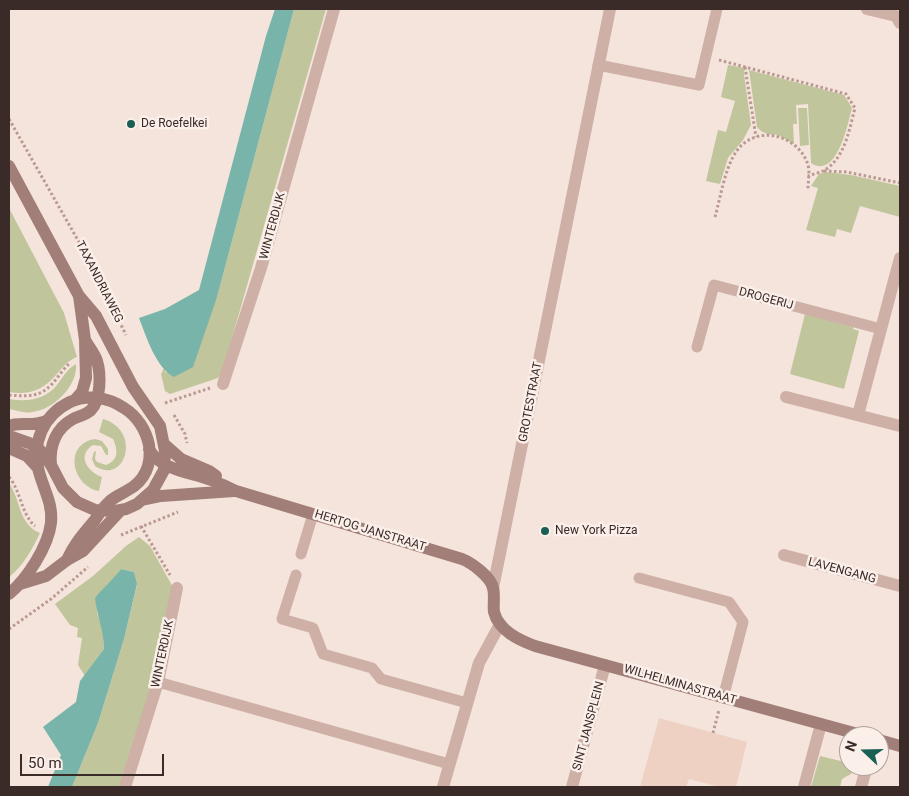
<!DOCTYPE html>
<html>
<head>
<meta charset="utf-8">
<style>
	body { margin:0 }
	#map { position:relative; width:909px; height:796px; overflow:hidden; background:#f4e4dc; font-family:Roboto,sans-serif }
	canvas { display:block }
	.frame { position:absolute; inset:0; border:10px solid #3a2a28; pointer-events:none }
	.north { position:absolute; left:839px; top:726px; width:50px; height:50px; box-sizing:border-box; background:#fbefe9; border:1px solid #aea09c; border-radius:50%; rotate:291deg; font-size:14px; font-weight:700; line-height:20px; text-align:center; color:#3a2a28 }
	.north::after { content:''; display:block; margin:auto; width:18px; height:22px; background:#195f54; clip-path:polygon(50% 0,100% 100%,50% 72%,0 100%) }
	.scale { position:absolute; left:20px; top:754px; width:144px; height:22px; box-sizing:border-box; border:2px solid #3a2a28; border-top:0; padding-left:6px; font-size:15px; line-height:18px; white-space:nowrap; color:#3a2a28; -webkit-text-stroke:4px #fbefe9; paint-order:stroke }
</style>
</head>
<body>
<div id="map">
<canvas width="909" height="796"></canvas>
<div class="frame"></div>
<div class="north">N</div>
<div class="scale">50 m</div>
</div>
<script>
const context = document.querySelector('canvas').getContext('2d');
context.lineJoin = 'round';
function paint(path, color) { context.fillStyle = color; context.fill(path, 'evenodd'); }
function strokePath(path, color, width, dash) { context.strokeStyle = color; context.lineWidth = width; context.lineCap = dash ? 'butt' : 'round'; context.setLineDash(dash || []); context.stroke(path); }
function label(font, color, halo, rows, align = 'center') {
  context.font = font + ' Roboto,sans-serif'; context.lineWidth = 5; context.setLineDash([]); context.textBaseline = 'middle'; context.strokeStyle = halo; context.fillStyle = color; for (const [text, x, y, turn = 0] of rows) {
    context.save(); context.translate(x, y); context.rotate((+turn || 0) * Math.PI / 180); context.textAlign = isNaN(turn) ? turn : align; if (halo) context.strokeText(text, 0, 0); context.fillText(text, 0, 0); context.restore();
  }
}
paint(new Path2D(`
	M294,9H326L222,373L218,378L170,394L165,391L161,374L164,368L166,373L217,297Z
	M728,65L745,68L744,74L751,125L743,140L728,158L720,184L706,181L718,130L726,132L735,101L721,97Z
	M749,70L844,95L852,108C848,123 837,180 811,163L808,104L796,105L797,124H793L794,144L778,135L767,134L761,131L757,127Z
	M807,108L809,145L800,146L798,108Z
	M826,172L851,175L900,186V217L860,206L851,233L837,229L835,237L806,230L818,188L811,186L819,174Z
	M9,208L64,313L77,357C67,361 63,367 56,375C42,391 29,395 9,392Z
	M805,314L853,327V329L859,331L844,389L790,374Z
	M76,364C78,386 53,410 32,412C24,414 17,410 9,409V399C27,402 45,400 57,385C63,377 67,369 76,364Z
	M103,419C142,430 126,486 95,466L92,459L94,452L96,451L95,459L97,462L106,465C119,460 118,450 113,439L99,432Z
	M95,439L102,441L108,449V455H106L101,446L93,445C76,456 88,472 102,477L99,491C72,486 63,444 95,439Z
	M9,483C21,500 18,524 40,533C32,550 23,566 9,577Z
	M139,537L150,546L174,589L158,667L120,787H72L98,723L124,639L137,585L134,572L121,569L113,581L102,590L97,613L103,629L104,649L85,676L78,665L82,638L77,637L78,628L70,625L55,604L93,576L126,546Z
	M820,756L849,763V766H853L851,774L842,779L840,787H811Z`), '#c0c59b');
paint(new Path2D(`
	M659,718L747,742L736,787H720L689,779L686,787H640Z`), '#eed1c2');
paint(new Path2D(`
	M275,9H294L217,297L193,367L174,377C156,368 146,336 139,318L165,309L199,290L266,36Z
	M121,569L134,572L137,584L124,639L98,723L72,787H48L61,755L43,727L76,702L80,681L104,649C104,631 97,616 95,598C103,588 113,580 121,569Z`), '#78b4aa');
strokePath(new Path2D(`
	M719,60L846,94L855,108C849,130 845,159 823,171C819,173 813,174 808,176
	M745,67L756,137
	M9,119L92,265L126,335
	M824,171L847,172L900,183
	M715,217C721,196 726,159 742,145C763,125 800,138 808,165C810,172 808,182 808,189
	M9,395C31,397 43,397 57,378C61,373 65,367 70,363
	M165,403L210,388
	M174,415L185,434L187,443
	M9,477C21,491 21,514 35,526
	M141,526L170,575
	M121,535L178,512
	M9,629L51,599L88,567
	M713,733L719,710`), '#ba9991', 3, [2.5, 2.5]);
strokePath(new Path2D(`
	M598,65L699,85L717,9
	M697,347L714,285L881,329
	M301,554L313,514
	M296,575L282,619L313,628L323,654L372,668L381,679L467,703
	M639,578L729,602L743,622L723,698
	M158,682L449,764`), '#ceb0a7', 11);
strokePath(new Path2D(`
	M804,787L821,724`), '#ceb0a7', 12);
strokePath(new Path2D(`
	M867,9L896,16L900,23
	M223,384L261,268L334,9
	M786,397L900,426
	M858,415L900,258
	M784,555L900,586
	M493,588L610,9
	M125,787L158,682L177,588
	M443,787L479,663L500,624
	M572,787L605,665
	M861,787L867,766`), '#ceb0a7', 12);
strokePath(new Path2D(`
	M9,166L79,296L96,316L133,387L160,426L165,451L164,470L153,490L137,504L126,509L115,511L95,510L77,502L63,488L51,465L40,450L29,443L9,436
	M75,400L82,392L86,378L85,340L79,296
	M9,426C22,421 32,428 48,420
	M164,444L181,459L209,471L216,476
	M9,448L27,456L38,468
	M149,449C160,470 190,472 211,480C219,483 228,487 236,491L462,559C472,563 491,577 493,588C495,594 493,605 494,612C499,631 519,640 535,646L865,736
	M51,465C49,446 56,428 73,419C79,416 86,415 91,410C101,400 101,374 97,361C95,354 89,347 85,340
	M142,500L161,496L234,491
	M20,584L46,576L67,560L83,551L120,511
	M9,594C27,579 48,547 51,523C53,504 44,490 39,472C31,444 43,415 70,402C87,394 108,397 124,408C137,416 146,430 149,445C152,464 145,481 128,490C122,494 115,496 109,502C103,507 99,514 95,520C84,533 74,544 67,560
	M879,740L900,746`), '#a27e78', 12);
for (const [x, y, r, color] of [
	[131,124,5,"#195f54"],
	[545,531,5,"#195f54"]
]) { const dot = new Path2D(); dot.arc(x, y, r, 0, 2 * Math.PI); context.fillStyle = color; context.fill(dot); strokePath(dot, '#fbefe9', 2); }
label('12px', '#3a2a28', '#fbefe9', [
	["De Roefelkei",141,124],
	["New York Pizza",555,531]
], 'left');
label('12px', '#3a2a28', '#fbefe9', [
	["WINTERDIJK",273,226,-75],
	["TAXANDRIAWEG",99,282,63],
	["DROGERIJ",766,299,15],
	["GROTESTRAAT",531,402,-79],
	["HERTOG JANSTRAAT",370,531,17],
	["LAVENGANG",842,571,15],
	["WINTERDIJK",163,654,-78],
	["WILHELMINASTRAAT",680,685,16],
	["SINT JANSPLEIN",589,726,-75]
]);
</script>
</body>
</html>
